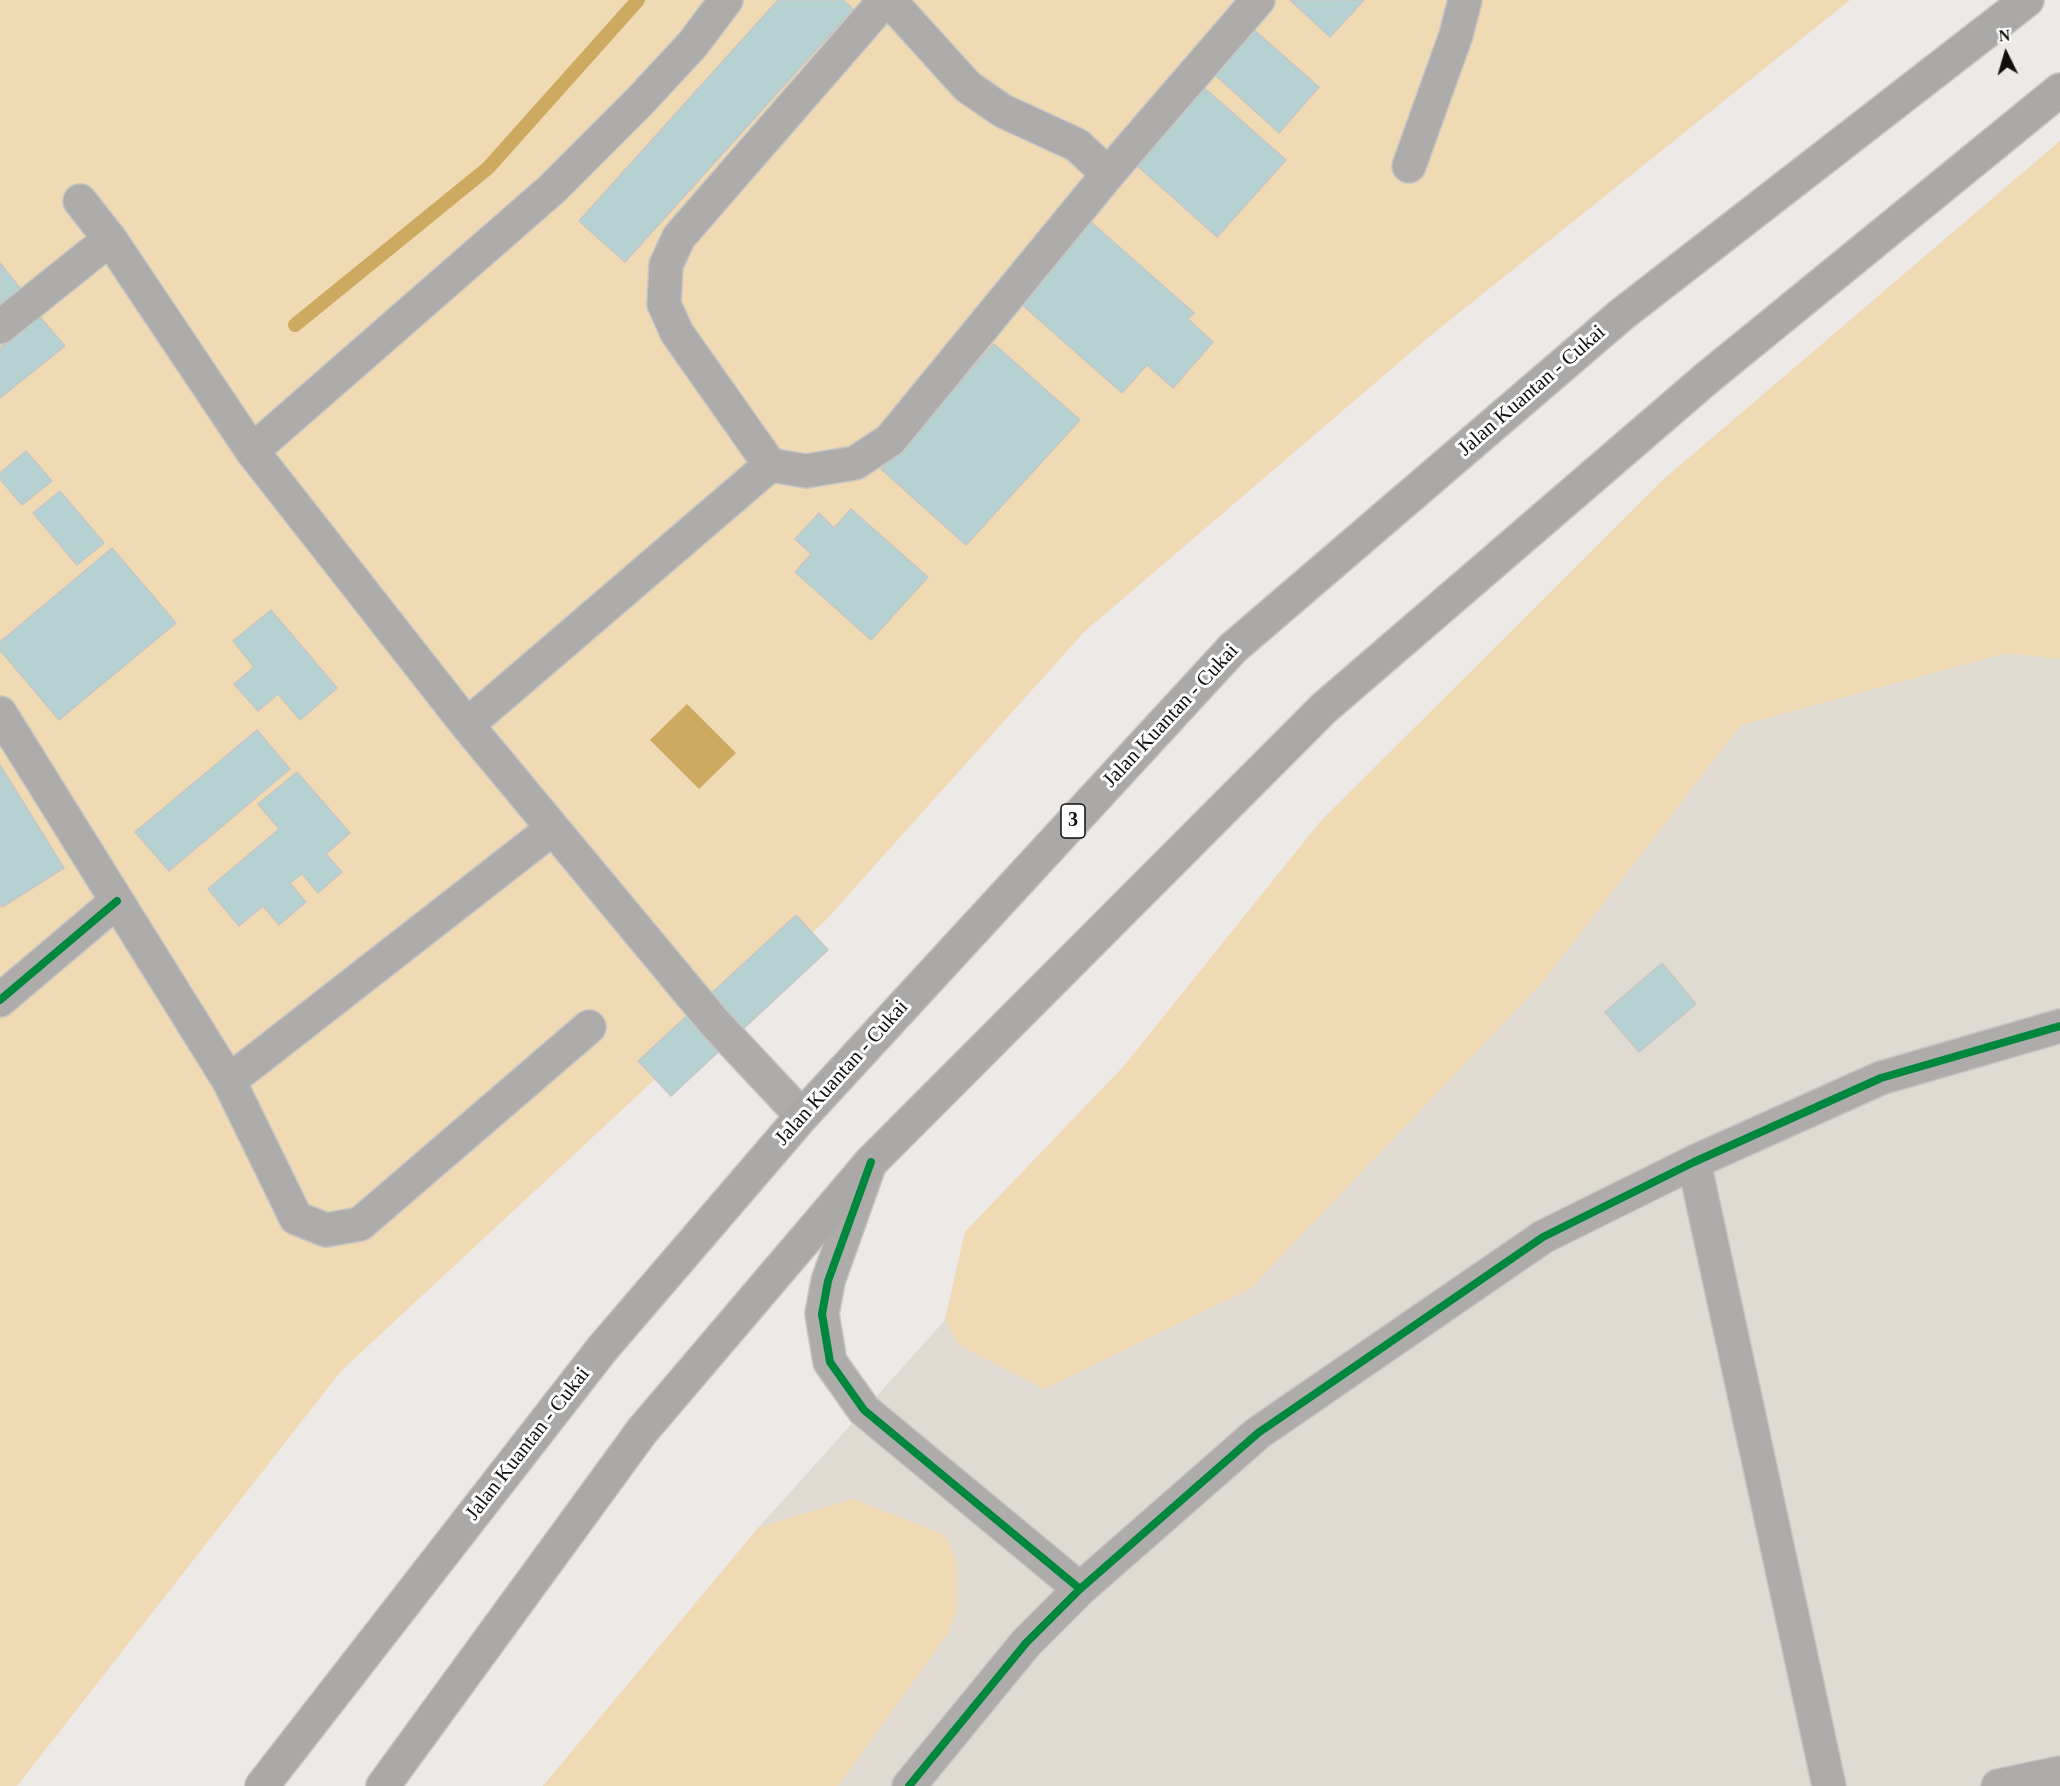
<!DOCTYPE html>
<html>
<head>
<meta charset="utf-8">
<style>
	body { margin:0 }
	#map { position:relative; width:2060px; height:1786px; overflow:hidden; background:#ece9e6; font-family:Georgia,serif }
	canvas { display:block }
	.north { position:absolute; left:1976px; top:24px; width:60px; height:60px; -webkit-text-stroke:4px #fff; paint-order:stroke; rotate:355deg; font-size:16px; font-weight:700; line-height:24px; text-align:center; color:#100f0d }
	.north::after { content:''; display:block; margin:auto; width:21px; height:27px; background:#100f0d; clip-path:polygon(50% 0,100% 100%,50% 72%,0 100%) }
</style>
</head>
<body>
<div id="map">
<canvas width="2060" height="1786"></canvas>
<div class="north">N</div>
</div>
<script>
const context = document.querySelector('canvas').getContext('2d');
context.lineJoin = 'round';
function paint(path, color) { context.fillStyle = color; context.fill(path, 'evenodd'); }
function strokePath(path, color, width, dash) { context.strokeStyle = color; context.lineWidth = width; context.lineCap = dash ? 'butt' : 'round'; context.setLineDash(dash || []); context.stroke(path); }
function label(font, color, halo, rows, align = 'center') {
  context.font = font + ' Georgia,serif'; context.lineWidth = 6; context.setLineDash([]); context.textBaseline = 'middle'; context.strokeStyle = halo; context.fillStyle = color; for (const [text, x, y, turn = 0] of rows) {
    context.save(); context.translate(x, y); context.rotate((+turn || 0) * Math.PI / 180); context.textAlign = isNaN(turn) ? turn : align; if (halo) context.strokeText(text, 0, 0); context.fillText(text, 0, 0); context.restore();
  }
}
paint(new Path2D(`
	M2060,141V1786H543L759,1527L945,1320L965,1232L1124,1066L1320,822L1664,479Z`), '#dfdbd2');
paint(new Path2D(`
	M0,0H1850L1430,336L1084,632L824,922L714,1022L651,1083L341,1371L17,1786H0Z
	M2060,141V659L2007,653L1741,725L1541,984L1250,1289L1044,1389L959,1345L945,1320L965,1232L1124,1066L1320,822L1664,479Z
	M853,1499L945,1535L957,1562V1608L949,1632L838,1786H543L759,1527Z`), '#f0dab3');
paint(new Path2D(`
	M687,704L736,753L699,789L650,740Z`), '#ccaa60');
strokePath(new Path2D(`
	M295,325L488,168L638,0`), '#ccaa60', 14);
const building = new Path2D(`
	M778,0H843L853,9L625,262L579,221Z
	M1290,0H1364L1330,37Z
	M1252,28L1319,87L1279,133L1212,72Z
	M1200,84L1286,160L1217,237L1132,161Z
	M1091,222L1194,313L1188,319L1213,342L1173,388L1147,365L1122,393L1019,302Z
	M0,263L23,292L0,311Z
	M40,317L65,346L0,398V348Z
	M994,344L1080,420L966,545L881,469Z
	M26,451L52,481L22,505L0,479V473Z
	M60,491L104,543L77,565L33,513Z
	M851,509L928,577L871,640L795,572L811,554L795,539L819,513L834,528Z
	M112,548L176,623L59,720L0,650V642Z
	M271,610L337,688L300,720L278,694L258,711L234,684L254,667L233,641Z
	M257,730L290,769L169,871L135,832Z
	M0,765L64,868L2,907L0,903Z
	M297,772L350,833L326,854L342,872L318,893L302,874L290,883L306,902L279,925L263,906L239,926L208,889L279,829L258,804Z
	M796,915L828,950L671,1096L638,1061Z
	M1662,963L1696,1004L1639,1052L1605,1012Z`);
paint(building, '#b5d1d2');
strokePath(building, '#c6c6c5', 1.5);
const minor = new Path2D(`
	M889,0L968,87L1003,111L1077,145L1108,174
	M1409,166L1456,35L1465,0
	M80,201L110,239L252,451L467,725L714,1022L802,1116
	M0,327L110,239
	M252,451L552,189L640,101L692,45L726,0
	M770,465L677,333L664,304L666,265L679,237L885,0
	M0,713L229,1081L296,1218L326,1230L360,1224L589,1027
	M467,725L770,465L806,471L855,463L890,440L1108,174L1258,0
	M0,1000L117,901
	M229,1081L552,829
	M1694,1162L1829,1786
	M870,1163L828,1281L822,1314L830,1362L864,1410L1080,1589
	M909,1786L1026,1643L1080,1589L1258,1433L1543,1237L1694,1162L1881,1078L2060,1026
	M1998,1786L2060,1773`);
const highway = new Path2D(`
	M262,1786L602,1349L802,1116L1233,648L1621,315L2027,0
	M383,1786L642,1431L871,1162L1324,708L1707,378L2060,90`);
strokePath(minor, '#c8c6c4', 36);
strokePath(highway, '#c8c6c4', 36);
strokePath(minor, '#adacaa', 33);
strokePath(highway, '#aba9a7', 33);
strokePath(new Path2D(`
	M0,1000L117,901
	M871,1162L828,1281L822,1314L830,1362L864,1410L1080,1589
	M909,1786L1026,1643L1080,1589L1258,1433L1543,1237L1694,1162L1881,1078L2060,1026`), '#00873e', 8);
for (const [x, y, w] of [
	[1073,821,24]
]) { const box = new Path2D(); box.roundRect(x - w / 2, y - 17, w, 34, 4.5); context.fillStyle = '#fff'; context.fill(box); strokePath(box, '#100f0d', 1.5); }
label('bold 20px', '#100f0d', null, [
	["3",1073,821]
]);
label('21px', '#100f0d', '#fff', [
	["Jalan Kuantan - Cukai",1532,391,-41],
	["Jalan Kuantan - Cukai",1171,716,-47],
	["Jalan Kuantan - Cukai",842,1073,-48],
	["Jalan Kuantan - Cukai",528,1444,-52]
]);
</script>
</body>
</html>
